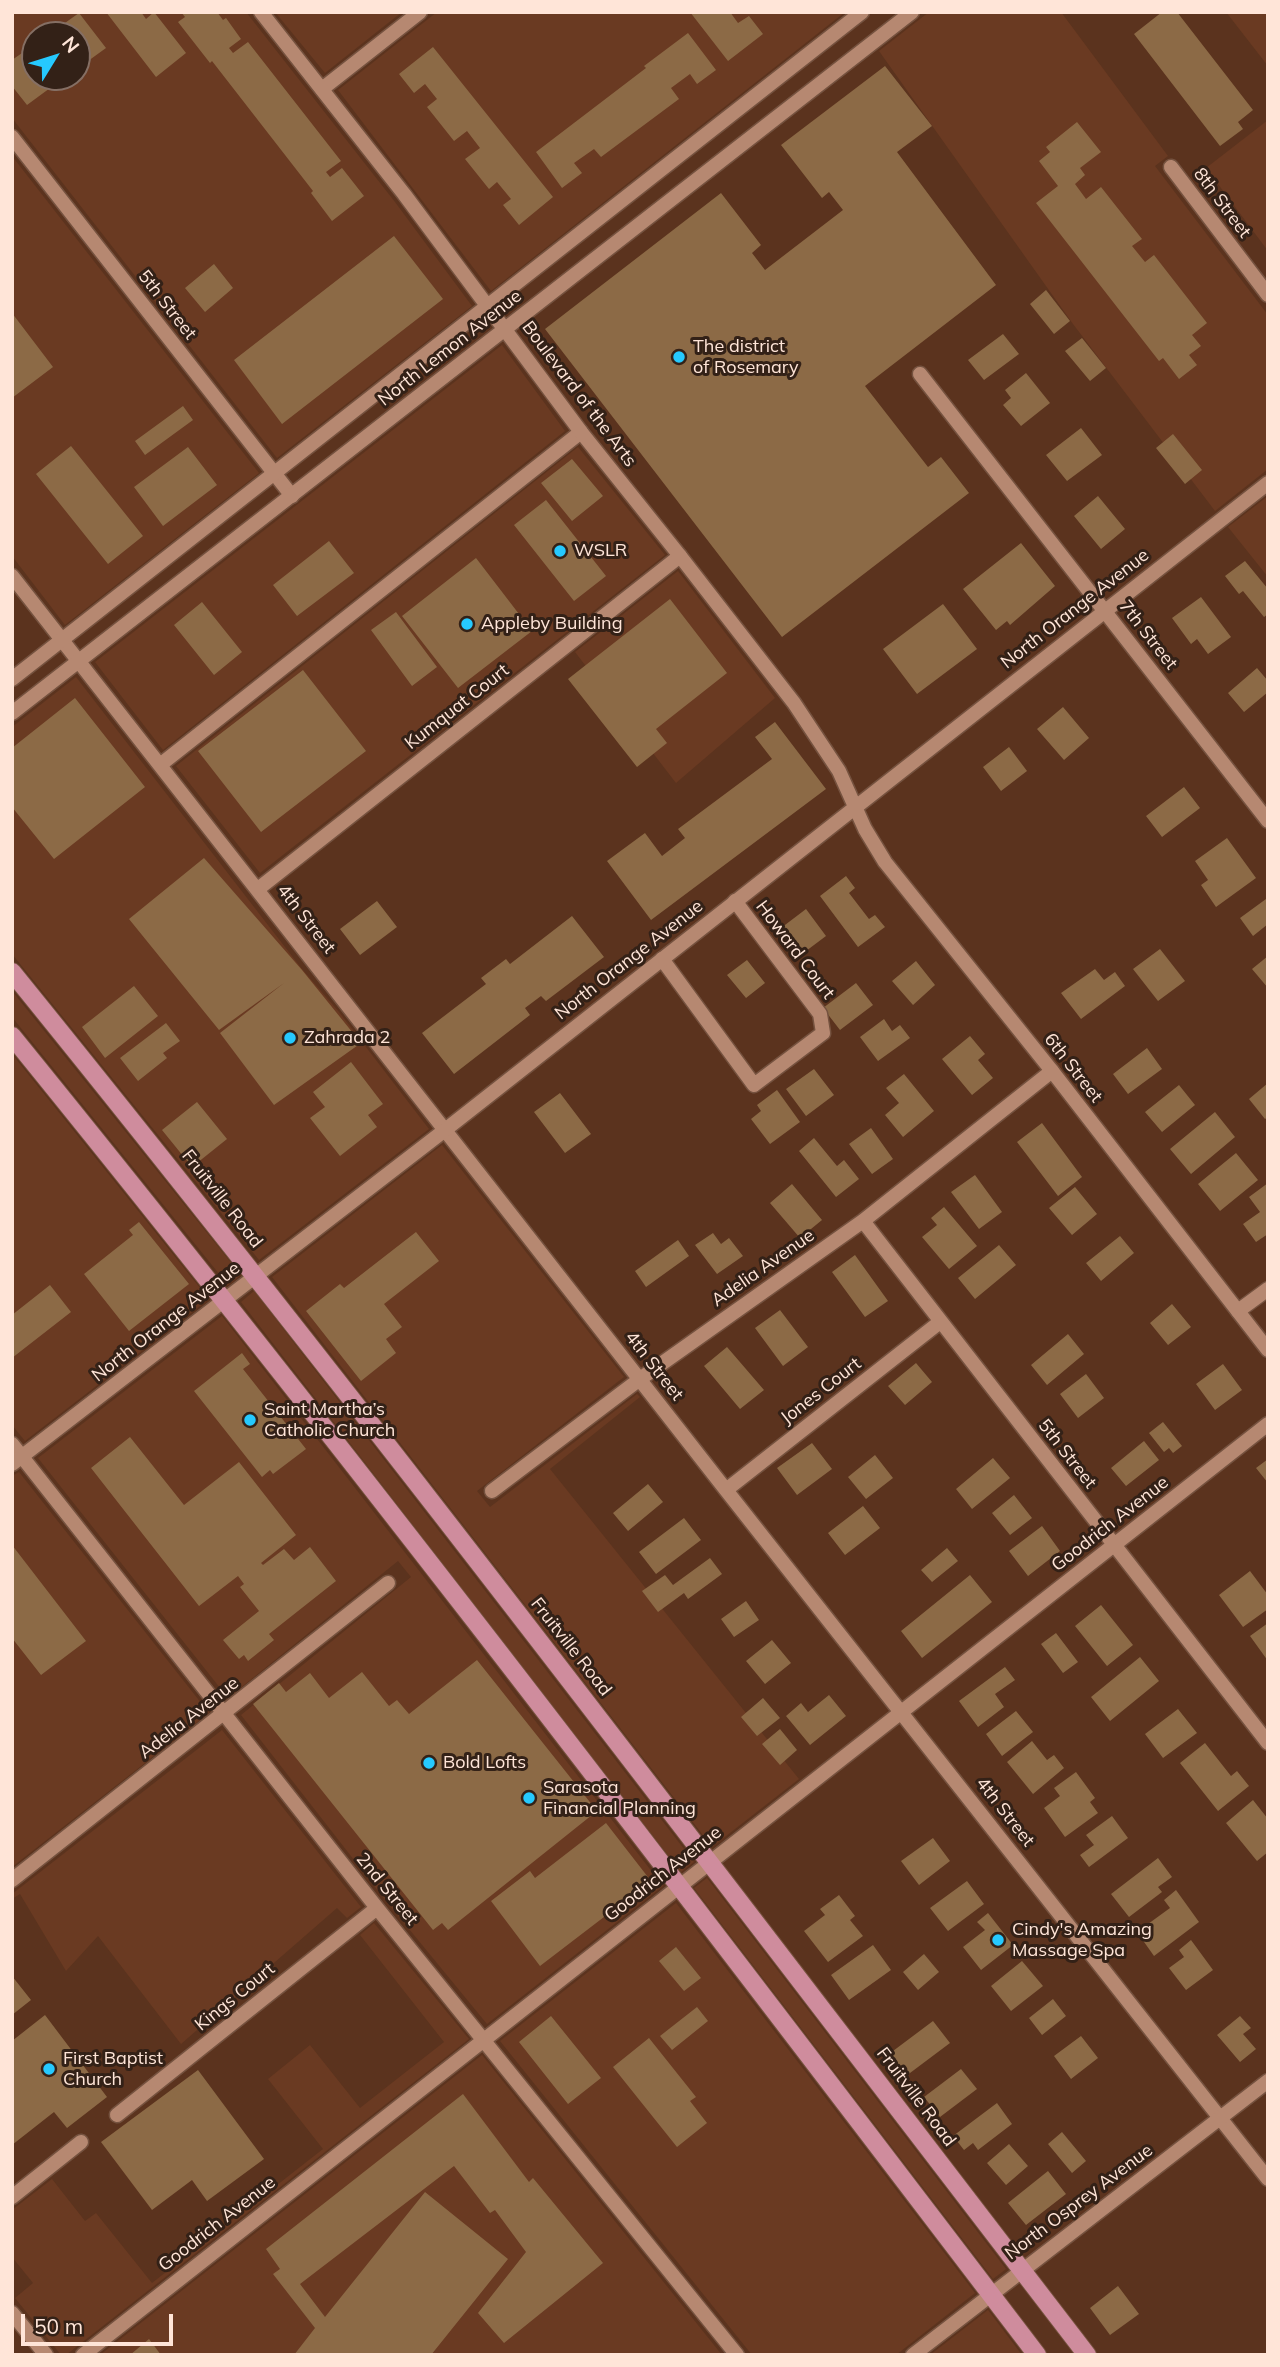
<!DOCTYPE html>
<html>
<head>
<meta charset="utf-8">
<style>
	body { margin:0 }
	#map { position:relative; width:1280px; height:2367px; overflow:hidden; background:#5b331e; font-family:Mulish,sans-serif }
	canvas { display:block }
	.frame { position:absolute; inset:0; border:14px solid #ffe5d8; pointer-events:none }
	.north { position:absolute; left:21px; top:21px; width:70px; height:70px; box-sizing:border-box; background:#332117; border:2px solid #856f64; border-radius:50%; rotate:52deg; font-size:19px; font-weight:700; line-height:28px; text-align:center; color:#ffe5d8 }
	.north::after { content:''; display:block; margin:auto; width:24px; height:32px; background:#26c9fe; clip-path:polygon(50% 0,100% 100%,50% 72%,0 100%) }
	.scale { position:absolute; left:21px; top:2314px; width:152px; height:32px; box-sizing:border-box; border:4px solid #ffe5d8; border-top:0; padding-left:9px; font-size:21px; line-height:24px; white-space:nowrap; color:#ffe5d8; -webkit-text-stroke:5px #332117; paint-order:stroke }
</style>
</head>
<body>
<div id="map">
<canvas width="1280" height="2367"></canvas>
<div class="frame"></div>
<div class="north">N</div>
<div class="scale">50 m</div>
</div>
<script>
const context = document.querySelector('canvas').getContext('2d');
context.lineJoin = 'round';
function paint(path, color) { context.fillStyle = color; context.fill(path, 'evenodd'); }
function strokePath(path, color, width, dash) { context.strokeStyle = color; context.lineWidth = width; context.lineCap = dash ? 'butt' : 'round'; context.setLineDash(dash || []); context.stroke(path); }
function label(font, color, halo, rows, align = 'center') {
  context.font = font + ' Mulish,sans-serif'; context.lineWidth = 6; context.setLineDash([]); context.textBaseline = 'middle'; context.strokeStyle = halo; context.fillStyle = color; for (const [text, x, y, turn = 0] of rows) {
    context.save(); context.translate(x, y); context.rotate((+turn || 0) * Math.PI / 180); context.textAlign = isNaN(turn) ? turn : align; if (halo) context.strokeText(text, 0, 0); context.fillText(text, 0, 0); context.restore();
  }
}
paint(new Path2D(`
	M12,12H246L395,202L472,306L277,458L12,118ZM35,35H77V77H35Z
	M275,12H402L325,73Z
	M437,12H845L491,291L338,90Z
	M929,12H1061L1168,156L1155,166L1268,315V469L1215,511L1073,324L879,51Z
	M1226,12H1268V66Z
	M1268,120V251L1206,168Z
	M12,156L259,473L65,625L12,556Z
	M502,345L565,431L163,750L95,662Z
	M578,447L665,555L260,873L176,766Z
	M1268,496V577L1228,527Z
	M678,571L775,698L676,783L575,652Z
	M76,677L302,969L339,1012L429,1129L259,1260L12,954V727Z
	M12,991L241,1275L228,1285L12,1017Z
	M12,1054L209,1299L25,1441L12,1425Z
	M442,1145L624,1377L477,1491L490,1507L637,1394L640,1397L550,1469L799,1779L712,1847L272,1277Z
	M254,1291L694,1862L681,1872L241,1302Z
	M222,1316L663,1886L487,2024L386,1901L241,1715L411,1577L398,1561L228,1698L38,1458Z
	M19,1472L209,1713L12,1867V1476Z
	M222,1730L361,1907L347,1918L337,1908L181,2044L98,1936L66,1971L20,1894L12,1899V1894Z
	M707,1878L1006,2269L993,2279L694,1888Z
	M676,1903L975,2293L896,2355H752L500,2041Z
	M374,1923L469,2039L66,2355H61L15,2298L33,2283L12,2257V2210L52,2179L85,2221L96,2213L152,2283L323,2149L268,2079L310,2045L360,2108L444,2042L360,1935Z
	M482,2055L722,2355H100Z
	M988,2310L1022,2355H930Z`), '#6a3a22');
paint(new Path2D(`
	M106,12H141L146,19L154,12L186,53L156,77Z
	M181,12H217L223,20L226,18L241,39L229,48L233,53L248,42L341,161L326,172L330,177L342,168L364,196L332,221L311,193L313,191L212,61L210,63L178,22L185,17Z
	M690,12H730L738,23L749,16L763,34L728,61Z
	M1162,12H1177L1253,110L1238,122L1243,129L1220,146L1134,34Z
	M79,13L106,48L77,69V35H48Z
	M688,33L716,70L697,84L690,74L671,88L679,99L601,157L594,149L574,163L582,173L562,188L536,152L646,68L644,66Z
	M35,44V77H65L27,105L12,86V60Z
	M433,47L553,197L519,225L503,205L511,199L497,182L489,189L465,159L480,148L467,131L454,141L427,107L437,99L425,84L414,93L399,74Z
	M885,66L932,126L897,152L996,285L865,386L928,467L941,457L969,493L782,637L545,329L721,193L761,245L752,253L765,270L843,210L829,192L822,198L781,145Z
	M1077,122L1101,152L1080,168L1085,175L1075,184L1086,199L1101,187L1142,239L1132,246L1145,262L1154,255L1207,323L1192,335L1201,346L1189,355L1197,365L1179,379L1163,358L1159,361L1036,203L1058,186L1039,161L1050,152L1046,147Z
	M394,236L443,299L282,424L234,360Z
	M214,264L233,288L205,312L185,288Z
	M1046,290L1070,321L1054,334L1030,304Z
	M12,313L53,367L12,398Z
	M1003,334L1019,354L984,380L968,360Z
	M1082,338L1106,368L1090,381L1065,351Z
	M1026,373L1050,403L1021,426L1003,405L1011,398L1005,390Z
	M183,406L193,420L145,455L135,441Z
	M1081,428L1102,455L1067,481L1046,455Z
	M1173,434L1202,470L1185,484L1156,448Z
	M71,446L143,536L108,564L36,474Z
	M188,447L217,485L163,526L134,487Z
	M572,459L603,496L572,521L541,483Z
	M1098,496L1125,529L1101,549L1074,516Z
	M546,500L606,576L574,601L514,525Z
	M329,541L354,573L297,616L273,585Z
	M1021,543L1055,586L1010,625L1007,621L996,630L963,589Z
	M476,558L532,631L458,688L402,616Z
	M1245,561L1268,589V614L1264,617L1243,591L1239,594L1225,576Z
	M1201,597L1231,637L1208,654L1197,639L1191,644L1172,618Z
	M670,599L727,673L656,729L667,743L637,767L568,679Z
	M202,602L242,652L214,675L174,625Z
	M943,604L977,649L917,694L883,649Z
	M396,612L437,667L412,686L371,630Z
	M1257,668L1268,681V692L1244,712L1228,693Z
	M303,670L366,751L261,832L198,751Z
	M75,698L145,787L54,859L12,807V748Z
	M1063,707L1089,738L1064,760L1037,729Z
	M775,722L826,789L651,920L607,861L645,833L662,856L685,838L678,829L772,759L755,737Z
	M1009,747L1027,771L1001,791L983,767Z
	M1184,787L1200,808L1162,837L1146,816Z
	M1227,838L1256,878L1216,907L1201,885L1208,880L1195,861Z
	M204,858L302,970L361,1043L274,1105L220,1033L284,983L219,1030L129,919Z
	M846,876L855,888L849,893L869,919L875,915L885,927L858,947L820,896Z
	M1266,899L1268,924L1253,936L1240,918Z
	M377,901L397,927L360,955L340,929Z
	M806,909L826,936L802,954L781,928Z
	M572,916L604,957L546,1001L541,996L525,1008L530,1015L454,1074L422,1033L486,984L481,978L506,959L510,964Z
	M1160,949L1185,981L1158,1001L1133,969Z
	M1268,956V988L1252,969Z
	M747,960L765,983L746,998L727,975Z
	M916,961L935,985L913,1005L892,981Z
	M1095,969L1104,980L1115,972L1125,986L1081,1019L1061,993Z
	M856,983L873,1005L840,1030L823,1008Z
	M134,986L158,1016L105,1058L82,1027Z
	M884,1019L892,1031L900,1025L910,1038L878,1061L860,1037Z
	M166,1023L180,1041L163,1053L167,1058L138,1081L120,1058Z
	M970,1036L985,1054L978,1060L993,1078L972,1095L942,1059Z
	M1147,1048L1162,1069L1128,1094L1113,1074Z
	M351,1062L383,1104L368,1115L377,1127L340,1156L310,1118L325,1107L313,1092Z
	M814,1069L834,1095L806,1116L786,1089Z
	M904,1074L934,1111L903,1137L885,1115L899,1103L886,1088Z
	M1268,1083V1117L1265,1119L1249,1099Z
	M1179,1085L1195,1105L1162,1132L1145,1112Z
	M777,1090L800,1122L770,1144L751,1119L761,1111L757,1105Z
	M560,1093L591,1134L565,1153L534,1112Z
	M197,1102L227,1139L192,1167L162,1130Z
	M1215,1112L1235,1137L1191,1174L1170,1149Z
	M1042,1123L1082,1177L1058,1196L1017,1142Z
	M871,1128L893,1159L872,1174L849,1144Z
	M814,1138L837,1166L844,1160L859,1179L836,1197L799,1151Z
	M1236,1153L1258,1180L1220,1211L1198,1184Z
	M975,1175L1002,1212L979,1229L951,1192Z
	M1268,1183V1234L1256,1242L1243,1224L1260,1212L1249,1197Z
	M792,1184L822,1220L800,1238L770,1203Z
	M1075,1187L1097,1214L1072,1235L1049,1208Z
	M944,1207L977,1246L949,1269L922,1237L937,1225L931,1218Z
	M139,1222L189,1284L129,1331L84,1274L133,1235L129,1230Z
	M416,1232L439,1261L384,1304L402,1327L386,1339L396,1353L361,1381L306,1311L340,1284L344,1288Z
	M713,1233L721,1244L729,1238L743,1256L717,1274L695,1245Z
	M1120,1236L1134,1253L1101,1281L1086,1263Z
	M678,1240L689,1256L646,1287L635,1271Z
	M999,1245L1016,1265L975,1299L958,1278Z
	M855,1255L888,1301L865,1317L832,1272Z
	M50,1285L71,1312L12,1358V1315Z
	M1172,1304L1191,1327L1168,1345L1150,1323Z
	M780,1310L808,1347L783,1366L755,1328Z
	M1068,1334L1084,1354L1047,1385L1031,1365Z
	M727,1347L764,1390L740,1409L704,1366Z
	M242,1353L250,1364L243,1369L306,1449L273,1474L270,1470L262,1477L194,1391Z
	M916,1363L932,1382L905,1405L888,1386Z
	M1223,1364L1242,1390L1215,1410L1196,1384Z
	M1086,1374L1104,1398L1078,1418L1060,1394Z
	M1163,1422L1182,1446L1173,1453L1169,1448L1164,1452L1149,1433Z
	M130,1437L184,1505L239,1462L296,1535L261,1563L263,1565L284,1549L294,1560L310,1547L336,1581L269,1634L274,1640L248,1661L244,1655L239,1659L223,1640L259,1611L240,1587L244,1584L238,1576L199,1606L91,1468Z
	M1144,1441L1159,1460L1126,1486L1111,1468Z
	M812,1443L832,1469L797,1495L777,1468Z
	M875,1455L893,1478L866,1499L848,1477Z
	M993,1458L1010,1478L972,1509L956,1489Z
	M1268,1459V1483L1256,1468Z
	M648,1484L663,1502L628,1531L613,1513Z
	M1014,1495L1032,1518L1010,1535L992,1513Z
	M863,1506L880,1528L845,1555L828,1533Z
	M684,1518L701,1540L656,1574L639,1552Z
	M1042,1526L1060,1551L1028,1576L1009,1551Z
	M12,1545L86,1641L41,1675L12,1638Z
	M947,1548L958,1561L932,1582L921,1570Z
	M710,1558L722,1574L688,1599L684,1593L658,1612L642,1591L665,1575L673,1585Z
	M1250,1571L1268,1595V1609L1243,1627L1219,1595Z
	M970,1575L992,1602L922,1658L901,1631Z
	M746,1601L759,1620L734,1637L721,1619Z
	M1101,1605L1133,1645L1107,1666L1075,1626Z
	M1268,1623V1661L1250,1636Z
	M1056,1633L1078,1662L1063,1673L1041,1644Z
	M772,1640L791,1663L765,1684L746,1661Z
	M1140,1657L1159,1681L1110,1721L1091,1697Z
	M477,1660L597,1811L448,1930L442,1923L433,1930L253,1704L279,1683L286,1692L310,1673L329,1698L362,1672L389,1706L397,1700L409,1714Z
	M1005,1667L1015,1680L995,1694L1004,1707L978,1727L959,1701Z
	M829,1695L846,1716L810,1745L786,1716L801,1703L808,1712Z
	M763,1698L780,1718L757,1736L741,1717Z
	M1178,1709L1197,1733L1163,1758L1145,1734Z
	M1016,1711L1033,1732L1002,1756L986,1734Z
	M780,1729L797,1750L780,1765L762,1744Z
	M1032,1741L1047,1760L1054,1755L1064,1768L1033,1794L1007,1762Z
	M1205,1743L1231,1776L1237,1771L1249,1786L1218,1811L1180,1763Z
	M1076,1772L1095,1798L1090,1802L1098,1813L1065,1837L1044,1808L1060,1796L1054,1788Z
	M1253,1800L1268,1819V1852L1257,1861L1226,1823Z
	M1112,1816L1128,1838L1089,1867L1080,1855L1094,1845L1086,1835Z
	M606,1823L651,1881L540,1966L491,1901L530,1871L535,1878Z
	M933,1838L950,1861L919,1885L901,1861Z
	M1158,1858L1172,1877L1158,1887L1162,1892L1129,1917L1111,1894Z
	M967,1881L984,1904L948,1931L930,1908Z
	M1176,1890L1199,1922L1154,1956L1137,1932L1170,1908L1164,1900Z
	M839,1895L855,1916L850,1920L863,1936L828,1962L804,1931L825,1915L820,1909Z
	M988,1913L1013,1945L981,1970L963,1947L985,1930L977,1922Z
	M1191,1940L1213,1970L1186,1990L1169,1968L1184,1957L1179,1950Z
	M873,1945L891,1970L849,2000L831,1975Z
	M676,1947L701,1978L684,1991L659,1961Z
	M924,1954L939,1972L918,1990L903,1972Z
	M1022,1961L1043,1986L1011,2011L991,1986Z
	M12,1976L31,2000L12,2015Z
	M1053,1999L1066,2016L1042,2035L1029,2018Z
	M697,2007L708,2021L672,2050L660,2036Z
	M45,2015L107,2097L67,2128L54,2112L12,2145V2041Z
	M551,2016L601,2078L568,2104L519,2042Z
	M1240,2016L1251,2028L1243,2034L1256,2049L1240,2062L1217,2035Z
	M933,2021L950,2043L906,2076L889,2054Z
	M1081,2036L1098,2058L1071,2079L1054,2056Z
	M649,2038L696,2097L690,2101L707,2123L677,2147L613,2067Z
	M961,2069L977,2089L940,2117L924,2097Z
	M198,2070L264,2159L207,2201L192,2180L152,2210L101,2142Z
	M463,2094L529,2182L533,2178L603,2263L504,2343L478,2313L526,2252L495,2210L490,2213L454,2166L300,2284L325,2317L425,2192L508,2259L431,2355H294L315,2328L273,2274L280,2269L266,2249Z
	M997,2103L1012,2124L978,2150L973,2143L964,2150L953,2136Z
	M1062,2132L1086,2161L1072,2173L1048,2144Z
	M1009,2144L1028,2166L1006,2185L987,2163Z
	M1048,2171L1066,2194L1026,2225L1008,2203Z
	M1118,2286L1139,2314L1110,2335L1090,2308Z
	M149,2339L161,2355H130Z`), '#8c6a46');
const minor = new Path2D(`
	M322,89L420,12
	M12,137L292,496
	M1171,167L1268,295
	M920,374L1268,821
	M12,576L726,1490L1268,2179
	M160,765L581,432
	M258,889L680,556
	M662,959L754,1085L823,1033L820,1014L735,901
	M863,1221L1268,1743
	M1238,1311L1268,1289
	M12,1444L377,1908L737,2355
	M726,1490L940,1322
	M492,1491L640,1379L863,1221L1052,1071
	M12,1880L388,1583
	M117,2115L377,1908
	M12,2197L81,2142
	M83,2355L1268,1424`);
const tertiary = new Path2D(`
	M261,12L404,194L581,432L680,556L794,703L839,771L865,829L885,862L1052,1071L1268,1350
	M12,679L862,12
	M12,713L912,12
	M12,1464L445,1130L1268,483
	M12,2313L46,2355
	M913,2355L1268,2081`);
const primary = new Path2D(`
	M12,972C380,1426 731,1892 1087,2355
	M12,1036C363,1468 699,1912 1037,2355`);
strokePath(minor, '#75523f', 17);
strokePath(tertiary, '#75523f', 17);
strokePath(primary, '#75523f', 20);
strokePath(minor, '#b68871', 14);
strokePath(tertiary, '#b68871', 14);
strokePath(primary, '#cf8c9d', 18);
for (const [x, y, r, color] of [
	[679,357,7,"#26c9fe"],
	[560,551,7,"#26c9fe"],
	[467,624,7,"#26c9fe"],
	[290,1038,7,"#26c9fe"],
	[250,1420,7,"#26c9fe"],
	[429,1763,7,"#26c9fe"],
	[529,1798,7,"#26c9fe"],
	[998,1940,7,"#26c9fe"],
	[49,2069,7,"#26c9fe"]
]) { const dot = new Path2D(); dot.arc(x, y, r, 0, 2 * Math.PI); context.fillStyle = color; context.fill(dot); strokePath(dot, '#332117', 2.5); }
label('18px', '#ffe5d8', '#332117', [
	["8th Street",1222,203,53],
	["5th Street",167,305,52],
	["North Lemon Avenue",450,348,-38],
	["Boulevard of the Arts",579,394,53],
	["North Orange Avenue",1075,609,-38],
	["7th Street",1148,635,52],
	["Kumquat Court",457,707,-38],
	["4th Street",306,919,52],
	["Howard Court",795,950,53],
	["North Orange Avenue",629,960,-38],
	["6th Street",1073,1068,52],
	["Fruitville Road",222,1199,52],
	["Adelia Avenue",763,1268,-35],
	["North Orange Avenue",166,1322,-38],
	["4th Street",654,1366,52],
	["Jones Court",821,1391,-38],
	["5th Street",1067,1454,52],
	["Goodrich Avenue",1110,1524,-38],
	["Fruitville Road",571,1647,52],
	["Adelia Avenue",189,1718,-38],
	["4th Street",1005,1812,52],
	["Goodrich Avenue",663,1874,-38],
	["2nd Street",387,1889,51],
	["Kings Court",235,1997,-39],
	["Fruitville Road",916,2097,53],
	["North Osprey Avenue",1079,2202,-37],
	["Goodrich Avenue",217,2224,-38]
]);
label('18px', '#ffe5d8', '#332117', [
	["The district",693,347],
	["of Rosemary",693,368],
	["WSLR",574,551],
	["Appleby Building",481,624],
	["Zahrada 2",304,1038],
	["Saint Martha’s",264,1410],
	["Catholic Church",264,1431],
	["Bold Lofts",443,1763],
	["Sarasota",543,1788],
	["Financial Planning",543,1809],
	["Cindy's Amazing",1012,1930],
	["Massage Spa",1012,1951],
	["First Baptist",63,2059],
	["Church",63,2080]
], 'left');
</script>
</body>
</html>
